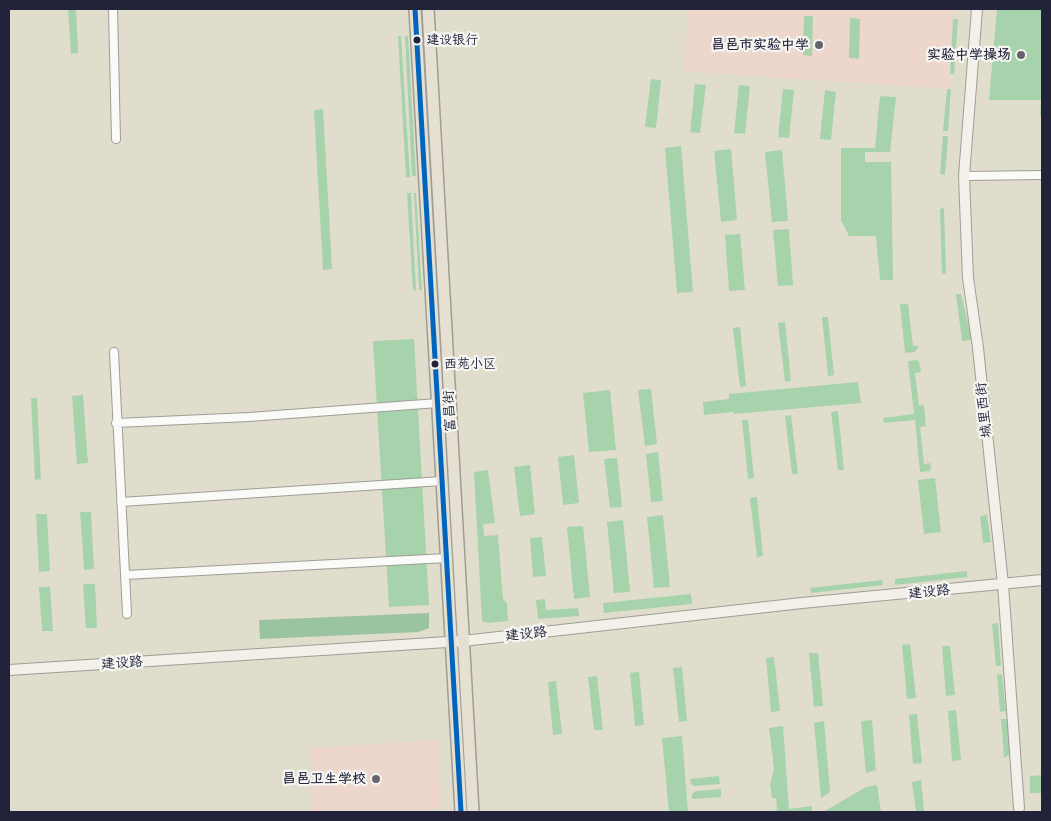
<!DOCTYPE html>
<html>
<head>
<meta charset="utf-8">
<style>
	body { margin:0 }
	#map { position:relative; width:1051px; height:821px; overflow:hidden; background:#e1ddcd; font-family:Delius,sans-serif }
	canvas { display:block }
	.frame { position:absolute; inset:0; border:10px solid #22223b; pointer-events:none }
</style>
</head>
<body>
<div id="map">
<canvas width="1051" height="821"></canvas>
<div class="frame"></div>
</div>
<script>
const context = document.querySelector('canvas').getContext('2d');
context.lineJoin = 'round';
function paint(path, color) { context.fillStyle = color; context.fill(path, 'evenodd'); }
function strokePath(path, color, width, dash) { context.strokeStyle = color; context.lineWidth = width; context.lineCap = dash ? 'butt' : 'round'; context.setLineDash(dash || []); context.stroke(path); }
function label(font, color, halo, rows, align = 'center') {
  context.font = font + ' Delius,"LXGW WenKai TC",sans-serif'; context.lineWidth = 4.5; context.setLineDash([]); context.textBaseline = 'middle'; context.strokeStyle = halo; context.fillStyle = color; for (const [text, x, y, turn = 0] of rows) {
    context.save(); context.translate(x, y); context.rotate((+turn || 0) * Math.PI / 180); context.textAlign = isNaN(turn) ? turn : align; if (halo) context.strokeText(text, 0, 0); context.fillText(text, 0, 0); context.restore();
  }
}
paint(new Path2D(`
	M688,9H954L949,89L684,71Z
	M439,740L441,809L394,812H313L310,748Z`), '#edd6cb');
paint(new Path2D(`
	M68,9H76L78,53L71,54Z
	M997,9H1042V115H1040L1041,100H989Z
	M804,16H813L812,56L803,55Z
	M850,18L860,19L859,59L849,58Z
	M953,19H958L954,74H950Z
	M398,36H401L410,177H406Z
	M408,36L416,176H412L405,37Z
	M651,79L661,80L656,128L645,127Z
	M695,84L706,85L700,133L690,132Z
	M739,85L750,86L745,134L734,133Z
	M783,89L794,90L789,138L778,137Z
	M947,89H951L948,131H943Z
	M825,90L836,92L831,140L820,139Z
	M880,96L896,97L890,152H865V162H891L893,280H880L876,236H849L841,220V148H875Z
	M323,109L332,269L323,270L314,110Z
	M943,136H948L945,175L940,174Z
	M681,146L693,292L677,293L665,148Z
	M731,149L737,220L721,222L714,151Z
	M782,150L788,221L772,222L765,152Z
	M407,193H411L416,290L413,291Z
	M414,193H416L422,290H419Z
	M944,208L946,274H942L940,209Z
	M789,229L793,285L778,286L773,230Z
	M740,234L745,290L729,291L725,235Z
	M956,294H961L972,340L962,341Z
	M900,304H908L913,346H919L915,352L905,353Z
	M822,317H828L834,375L828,376Z
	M785,322L791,381L785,382L778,323Z
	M740,327L746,386L740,387L733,328Z
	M414,339L429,605L389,607L373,341Z
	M916,360L919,361L921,372L915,373L919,406L924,405L926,426L920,427L924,464L930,463L931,468L929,471L920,472L915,420L884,423L883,418L914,414L908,361Z
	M858,382L861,403L734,414L733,412L704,415L703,402L729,399V394Z
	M651,389L657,444L645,446L638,390Z
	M610,390L616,450L589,452L583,393Z
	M83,395L88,463L77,464L72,396Z
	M31,398H37L41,479L35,480Z
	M838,411L844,470H838L831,412Z
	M791,415L798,474H792L785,416Z
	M742,420H748L754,478L748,479Z
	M658,452L663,501L651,502L646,454Z
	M574,455L579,503L563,505L558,457Z
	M617,458L622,507L610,508L604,459Z
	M530,465L535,514L520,516L514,467Z
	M488,470L495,523L483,524L484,536L498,535L503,599L507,603L508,621L489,623L482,621L474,472Z
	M935,478L941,532L924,534L918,480Z
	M757,497L763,556L757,557L750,498Z
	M80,512H91L94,569L84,570Z
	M36,514H47L50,571L39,572Z
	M663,515L670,587L654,588L647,517Z
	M987,515L991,542L983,543L980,516Z
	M623,520L630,592L614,593L607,522Z
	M583,526L590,597L574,599L567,527Z
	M542,537L546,576L533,577L530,538Z
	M967,571V577L895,585V579Z
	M882,580L883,585L811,593L810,588Z
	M83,584H95L97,628H86Z
	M39,587H50L53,631H42Z
	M691,594L692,604L604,613L603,603Z
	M545,599L546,610L578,608L579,616L538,619L536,600Z
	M998,623L1001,666H996L992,624Z
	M910,644L916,698L907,699L902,645Z
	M942,646H950L955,695L946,696Z
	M809,653H818L823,706L814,707Z
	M774,657L780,711L771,712L766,658Z
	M682,667L687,721L679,722L673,668Z
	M639,672L644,725L635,726L630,673Z
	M1002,674L1006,711L1000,712L997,675Z
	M597,676L603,730H594L588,677Z
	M556,681L562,734L553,735L548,682Z
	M956,710L961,760L952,761L948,711Z
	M917,714L922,763L913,764L909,715Z
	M1001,719H1007L1010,754L1004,758Z
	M872,720L876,770L866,773L861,721Z
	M824,721L830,792L821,798L814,723Z
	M783,726L789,809L812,806V811L808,812H773V811L777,810L776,798H772L770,785L774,768L769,728Z
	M682,736L688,812H669L662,738Z
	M1042,775V793H1030V776Z
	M719,776L720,784L695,786L691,784L690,779Z
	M921,780L924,812H916L912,782Z
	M877,785L881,812H823L866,787Z
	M721,789V797L692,799V794L696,791Z`), '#a6d3ab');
paint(new Path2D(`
	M429,613V628L418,632L260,639L259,620Z`), '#9ac49f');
const street = new Path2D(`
	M113,9L116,139
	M964,176L1042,175
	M114,352L127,614
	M116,423L249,417L438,403
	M121,502L442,481
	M125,575L447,558`);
const secondary = new Path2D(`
	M977,9L964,176L968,278L978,348L1003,584L1019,808
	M9,670L463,641L802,603L1042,580`);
const primary = new Path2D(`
	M415,9L461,812
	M428,9L473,812`);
strokePath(street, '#9e9d96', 10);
strokePath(secondary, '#9e9d96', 12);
strokePath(primary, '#9e9d96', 14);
strokePath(street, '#fafaf8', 8);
strokePath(secondary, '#f2f0e9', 10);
strokePath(primary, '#e6e0d3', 11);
strokePath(new Path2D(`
	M415,9L461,812`), '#0065bd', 5);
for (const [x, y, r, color] of [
	[417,40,4.5,"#22223b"],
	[819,45,5,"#65636e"],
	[1021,55,5,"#65636e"],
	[435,364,4.5,"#22223b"],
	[376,779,5,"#65636e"]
]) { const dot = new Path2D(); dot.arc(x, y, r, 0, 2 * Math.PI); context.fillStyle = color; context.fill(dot); strokePath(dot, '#f6f6f2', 2); }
label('13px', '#22223b', '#f6f6f2', [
	["建设银行",426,40],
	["西苑小区",444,364]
], 'left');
label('bold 14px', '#22223b', '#f6f6f2', [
	["昌邑市实验中学",809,45],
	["实验中学操场",1011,55],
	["昌邑卫生学校",366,779]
], 'right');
label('14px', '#22223b', '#f6f6f2', [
	["城里西街",984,410,-96],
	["富昌街",450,411,-93],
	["建设路",929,592,-6],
	["建设路",526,634,-6],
	["建设路",122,663,-4]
]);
</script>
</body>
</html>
